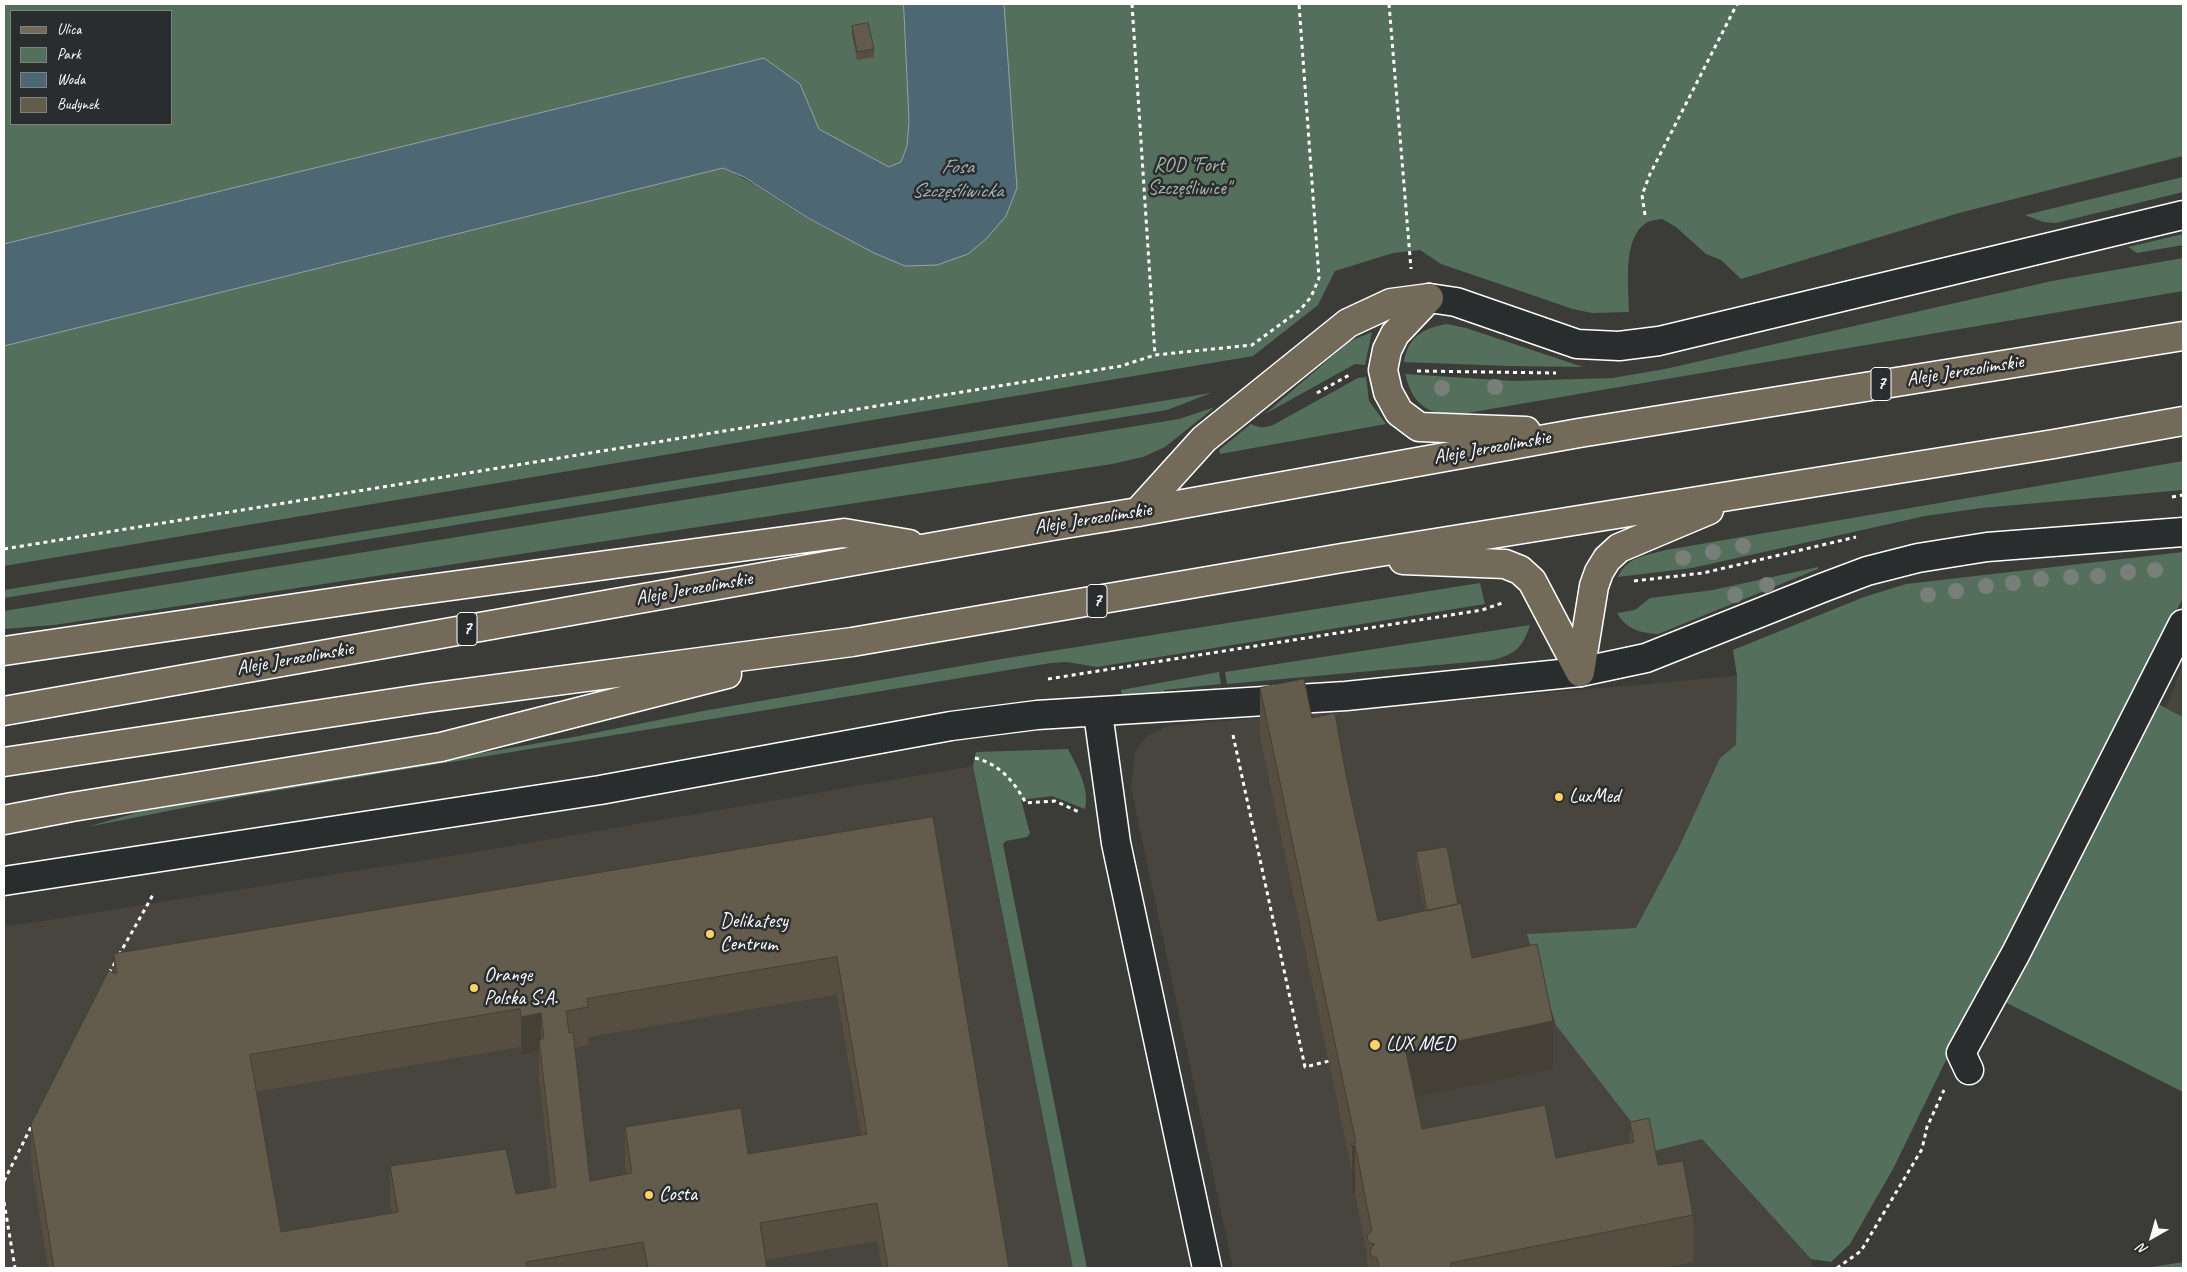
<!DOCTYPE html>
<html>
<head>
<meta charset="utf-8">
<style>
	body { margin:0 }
	#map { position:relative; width:2187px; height:1272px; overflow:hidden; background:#3b3b37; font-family:Caveat,sans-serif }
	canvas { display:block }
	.frame { position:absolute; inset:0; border:5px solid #fff; pointer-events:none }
	.legend { position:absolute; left:10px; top:10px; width:162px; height:115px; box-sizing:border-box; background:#2a2d2e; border:1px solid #7f8182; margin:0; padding:6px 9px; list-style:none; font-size:15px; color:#fff }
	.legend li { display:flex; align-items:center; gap:10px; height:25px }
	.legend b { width:25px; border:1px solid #7f8182 }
	.north { position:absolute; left:2127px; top:1212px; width:50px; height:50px; -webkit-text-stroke:4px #2a2d2e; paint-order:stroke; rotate:218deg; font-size:14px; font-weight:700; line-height:20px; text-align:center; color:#fff }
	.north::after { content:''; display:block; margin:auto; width:18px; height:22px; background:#fff; clip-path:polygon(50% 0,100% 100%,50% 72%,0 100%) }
</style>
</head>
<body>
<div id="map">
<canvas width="2187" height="1272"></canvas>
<div class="frame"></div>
<ul class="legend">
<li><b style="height:6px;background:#746a5a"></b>Ulica</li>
<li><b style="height:14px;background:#556f5d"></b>Park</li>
<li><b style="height:14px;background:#4e6873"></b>Woda</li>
<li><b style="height:14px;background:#635b4c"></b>Budynek</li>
</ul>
<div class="north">N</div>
</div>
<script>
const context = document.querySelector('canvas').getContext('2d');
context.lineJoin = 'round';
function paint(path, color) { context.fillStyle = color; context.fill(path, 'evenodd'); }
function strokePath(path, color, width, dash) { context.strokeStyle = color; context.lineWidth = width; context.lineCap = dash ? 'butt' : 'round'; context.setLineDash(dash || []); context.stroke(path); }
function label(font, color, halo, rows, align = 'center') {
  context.font = font + ' Caveat,sans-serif'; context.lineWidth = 5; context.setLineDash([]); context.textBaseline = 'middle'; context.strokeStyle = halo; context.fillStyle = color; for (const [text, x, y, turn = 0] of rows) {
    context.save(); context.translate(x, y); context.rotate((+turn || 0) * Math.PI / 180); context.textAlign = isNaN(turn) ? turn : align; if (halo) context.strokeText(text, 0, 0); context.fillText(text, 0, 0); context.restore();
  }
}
paint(new Path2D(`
	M2183,663V717L2166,708Z
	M1737,676L1736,745L1720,759L1680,845L1636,928L1528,934L1702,1139L1811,1259L1813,1268H1233L1131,788L1135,752L1147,736L1168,726Z
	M973,766L1073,1268H4V927L487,850Z`), '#47453d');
paint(new Path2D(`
	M4,4H904L909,122L907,146L901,162L889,167L819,129L800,84L764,58L4,244ZM11,11H171V124H11Z
	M1004,4H2183V156L1959,213L1741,279L1721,260L1706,254L1676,227L1662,219C1657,220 1650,220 1646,223C1622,238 1629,287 1629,312L1592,313L1573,309L1441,264L1420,250L1393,253L1335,271L1318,305L1253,356L4,566V346L723,168C754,182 780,202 809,219C840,236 872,252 905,266L1017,188Z
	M2183,177V192L2056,223L2043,222L2025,215Z
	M2183,234V245L2137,253L2128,247Z
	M2183,258V291L1467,413C1431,417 1414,409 1405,374L1514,381L1612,378L1665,369L2052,281Z
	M1447,324L1466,328L1583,367L1507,366L1404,362C1408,337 1423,328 1447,324Z
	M1372,332L1365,365L1355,364L1265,414L1350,341Z
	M1366,377L1369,401L1386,424L1220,454L1219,450L1251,424C1259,428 1264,428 1273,425L1358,378Z
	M1211,393L1167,410L4,598V590Z
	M1215,407L1165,447L1143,457L1112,464L54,625L4,629V611L1179,419Z
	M2183,461V490L1982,508L1925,516L1692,568L1618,577C1626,557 1647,555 1666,550Z
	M2183,552V598L2096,762L2020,917L1949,1054L1893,1169L1850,1244L1831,1262L1811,1259L1702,1139L1654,1151L1556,1025L1527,934L1636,928L1680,845L1720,758L1736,745L1737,676L1733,650L1864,597L1906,584Z
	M1818,567V569L1658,634C1640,633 1626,629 1617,613L1635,610L1650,598L1713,590Z
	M1480,583L1485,604L1097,667L1067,662L1051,663L239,797L87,827L139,812L574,737L703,711L1001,659Z
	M1530,625C1523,648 1515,654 1493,660L1227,684L1225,672Z
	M1219,672L1221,684L1164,690V694H1122L1121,690Z
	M2154,702L2183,717V1092L2005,1002Z
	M1068,749C1077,767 1090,788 1085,809L1052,796L1021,800L1030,833L1027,837L1006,841L1003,844L1087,1268H1073L973,766L976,752Z
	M2183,1262V1268H2145Z`), '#556f5d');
const water = new Path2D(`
	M904,4H1004L1017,188L1006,216L986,239L968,254L937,265L905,266L874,253L808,218L744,177L723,168L4,346V244L764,58L800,84L819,129L889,167L901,162L907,146L909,122Z`);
paint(water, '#4e6873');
strokePath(water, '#95a4ab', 1);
const minor = new Path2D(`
	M1429,298L1456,302L1577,344L1619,346L1659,341L2183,215
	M1098,713L1116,843L1207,1268
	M4,881L600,790L951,726L1037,715L1346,696L1580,672L1646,658L1822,588L1867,571L1918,558L1987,547L2183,532
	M1969,1070L1961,1053L2016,953L2183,624`);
const major = new Path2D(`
	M1429,298L1395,334L1387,350L1383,370L1388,392L1399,412L1419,427L1526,431
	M1138,512L1204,439L1348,323L1391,303L1429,298
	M1403,560L1505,564L1520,570L1532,581L1580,672
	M4,651L384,595L844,533L909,544
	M1580,672L1594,586L1599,572L1607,559L1619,548L1709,510
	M4,711L1052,526L1138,512L1579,433L2183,336
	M4,762L427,698L852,642L1342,558L2054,444L2183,421
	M4,820L72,807L441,747L727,674`);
strokePath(minor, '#fff', 31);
strokePath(major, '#fff', 31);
strokePath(new Path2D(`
	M1132,4L1155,355L1252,345L1300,310L1311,297L1319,278L1299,4
	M1389,4L1411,269
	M1645,215L1642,195L1650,174L1737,4
	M1417,371L1556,373
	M1317,393L1351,374
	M2172,497L2183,495
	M4,549L1121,366L1155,355
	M1634,581L1703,573L1856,537
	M1048,679L1482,610L1505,602
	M1233,735L1305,1067L1329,1061
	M975,758C1000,764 1014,782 1026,803L1055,801L1079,812
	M119,955L154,893
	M109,973L116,961
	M4,1181L33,1123
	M4,1202L15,1268
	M1837,1268L1861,1251L1922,1149L1927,1127L1944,1090`), '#fff', 3, [4, 4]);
strokePath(minor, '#2a2d2e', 28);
strokePath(major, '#746a5a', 28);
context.fillStyle = '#787f78';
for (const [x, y] of [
	[1495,387],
	[1442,388],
	[1743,546],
	[1713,552],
	[1683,558],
	[2155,570],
	[2128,572],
	[2098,576],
	[2071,577],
	[2041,579],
	[2013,583],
	[1767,585],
	[1986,586],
	[1956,591],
	[1735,595],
	[1928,595]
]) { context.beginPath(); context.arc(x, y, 8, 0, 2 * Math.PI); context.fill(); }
paint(new Path2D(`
	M852,26L874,49V57L857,60L852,34Z
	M1260,688L1312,718L1346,775L1378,921L1425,911L1416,867V852L1458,904L1472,958L1553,1069L1416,1097L1422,1129L1556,1158L1630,1143V1122L1658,1165L1693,1215V1262L1662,1268H1367V1253L1355,1193L1352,1194V1172L1260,736Z
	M933,817L1009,1268H882L877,1241L766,1260L767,1268H48L31,1162V1124L113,973H114V954ZM837,995L861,1135L748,1154L625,1127V1166L627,1174L590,1181L575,1048L588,1045V1037ZM520,1047L521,1055L539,1051V1078L551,1188L516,1194L390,1166V1204L392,1213L281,1232L256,1092Z`), '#554e41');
paint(new Path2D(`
	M541,1013V1051L539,1040V1051L521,1055V1017Z
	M1553,1021V1069L1406,1099V1052Z
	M1355,1145V1193L1352,1194V1146Z`), '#454035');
const building = new Path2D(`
	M868,23L874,49L857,52L852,26Z
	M1304,679L1312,718L1335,713L1346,775L1378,921L1461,903L1472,958L1537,944L1553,1021L1406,1052L1422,1129L1545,1105L1556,1158L1634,1142L1630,1122L1649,1118L1658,1165L1683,1161L1693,1215L1450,1263L1451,1268H1379L1377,1257H1372L1370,1252L1371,1248L1375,1244L1370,1243L1367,1239L1368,1234L1372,1231L1355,1145L1352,1146V1143H1356L1260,688Z
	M933,817L1009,1268H888L877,1203L760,1223L767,1268H648L643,1242L526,1262L527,1268H54L31,1124L109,970L113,973H117L114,954ZM837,957L867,1134L748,1154L741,1108L625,1127L632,1173L590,1181L573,1032L569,1033L566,1011L588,1007L587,999ZM520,1009L521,1017L541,1013L544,1038L539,1040L556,1187L516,1194L506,1149L390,1166L398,1212L281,1232L250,1055Z
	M1447,847L1458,904L1427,911L1416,852Z`);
paint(building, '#635b4c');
strokePath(building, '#454035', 1);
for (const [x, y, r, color] of [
	[1559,797,5,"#ffd166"],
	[710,934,5,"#ffd166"],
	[474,988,5,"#ffd166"],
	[1375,1045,6,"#ffd166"],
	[649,1195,5,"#ffd166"]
]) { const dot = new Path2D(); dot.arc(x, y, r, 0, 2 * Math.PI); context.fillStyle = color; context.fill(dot); strokePath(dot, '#2a2d2e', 2); }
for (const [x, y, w] of [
	[1881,384,20],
	[1097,601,20],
	[467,629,20]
]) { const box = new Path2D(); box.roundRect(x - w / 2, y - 16.5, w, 33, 4); context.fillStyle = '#2a2d2e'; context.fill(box); strokePath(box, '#fff', 1); }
label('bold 19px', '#fff', null, [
	["7",1881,384],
	["7",1097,601],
	["7",467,629]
]);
label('20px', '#aab7ae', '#2a2d2e', [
	["ROD \"Fort",1189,166],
	["Szczęśliwice\"",1189,189]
]);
label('20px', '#fff', '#2a2d2e', [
	["Aleje Jerozolimskie",1965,371,-9],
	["Aleje Jerozolimskie",1492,448,-10],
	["Aleje Jerozolimskie",1093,519,-9],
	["Aleje Jerozolimskie",694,589,-10],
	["Aleje Jerozolimskie",295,659,-10]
]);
label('20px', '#fff', '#2a2d2e', [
	["LuxMed",1569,797],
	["Delikatesy",720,922],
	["Centrum",720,945],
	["Orange",484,976],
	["Polska S.A.",484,999],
	["LUX MED",1386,1045],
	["Costa",659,1195]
], 'left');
label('italic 21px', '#a6b4b9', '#2a2d2e', [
	["Fosa",957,167],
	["Szczęśliwicka",957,191]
]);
</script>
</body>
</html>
